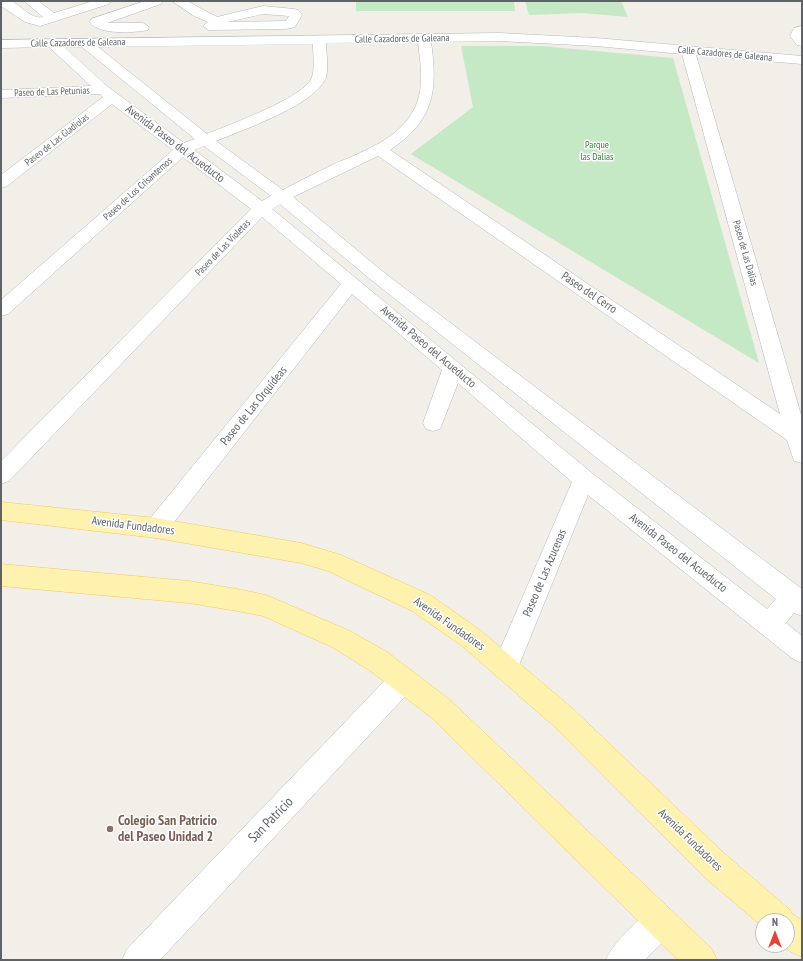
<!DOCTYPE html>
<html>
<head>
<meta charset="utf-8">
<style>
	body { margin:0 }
	#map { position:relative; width:803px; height:961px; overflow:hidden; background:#f1efe8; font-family:"PT Sans Narrow",sans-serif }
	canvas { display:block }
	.frame { position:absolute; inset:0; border:2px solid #5f6368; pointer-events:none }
	.north { position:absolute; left:755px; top:913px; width:40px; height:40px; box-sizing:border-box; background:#fff; border:1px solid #bfc1c3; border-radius:50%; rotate:0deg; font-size:11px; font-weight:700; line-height:16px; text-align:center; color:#5f6368 }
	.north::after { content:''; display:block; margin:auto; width:14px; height:18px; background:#ea4335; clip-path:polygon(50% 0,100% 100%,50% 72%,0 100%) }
</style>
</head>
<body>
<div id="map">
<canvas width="803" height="961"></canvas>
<div class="frame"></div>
<div class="north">N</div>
</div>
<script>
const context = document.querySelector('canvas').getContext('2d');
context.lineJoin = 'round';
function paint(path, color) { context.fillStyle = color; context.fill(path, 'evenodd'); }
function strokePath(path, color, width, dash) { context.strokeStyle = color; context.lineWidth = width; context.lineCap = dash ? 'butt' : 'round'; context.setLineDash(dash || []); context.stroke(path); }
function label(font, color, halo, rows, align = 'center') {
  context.font = font + ' "PT Sans Narrow",sans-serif'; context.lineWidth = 3; context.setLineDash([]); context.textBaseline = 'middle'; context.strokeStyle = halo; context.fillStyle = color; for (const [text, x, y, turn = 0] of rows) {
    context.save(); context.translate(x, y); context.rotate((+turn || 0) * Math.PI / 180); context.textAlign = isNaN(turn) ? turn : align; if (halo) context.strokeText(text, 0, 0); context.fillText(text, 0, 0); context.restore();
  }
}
paint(new Path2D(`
	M356,1H514L515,11H356Z
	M525,1H621L628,17L582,13L529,15Z
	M461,46H541L673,58L759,363L411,154L473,107Z`), '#c5e8c5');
const minor = new Path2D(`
	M1,1C4,1 8,0 11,1C21,5 31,20 43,17L24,1H38L54,13L93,1H111L109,4L40,26L25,22L1,6Z
	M145,1H163L161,4L107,23H143L149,27L148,30C134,33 98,35 90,22L91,19Z
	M172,1H187L217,17L263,6L294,9L298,10L302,15L295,27L286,29L209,30L203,26L208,22L194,16ZM263,14L289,16L286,21L228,22Z
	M802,26V46L797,45L790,36L794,28Z
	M499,33L596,38L802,56V64L696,55L802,418V463L794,461L787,440L378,156L293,197L382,271L802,589V616L794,613L786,623L802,636V663L793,659L588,495L515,675L506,678L497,675L493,666L572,482L458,383L440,429L433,431L426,429L423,423L442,370L352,294L164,535L156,538L148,535L145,528L148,521L341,284L262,217L9,481L1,484V461L251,209L183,157L8,314L1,316V300L173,150L112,104L7,186L1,188V175L103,97L100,94L1,98V90L91,86L49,47L1,48V40ZM499,41L596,46L682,54L780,414L390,150C434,121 438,91 431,42ZM418,42C420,61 424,81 418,100C406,137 364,151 332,165C316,173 299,181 283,190L216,141C242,130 318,104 326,77C329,67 326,54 326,43ZM313,44C313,54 315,68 312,77C305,98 228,125 207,134L98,47ZM64,47H82L195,139L184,143L108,87ZM204,146L271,196L262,201L194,150ZM280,204L370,279L776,599L767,609L592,473L272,209Z
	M403,668L412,671L416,680L412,689L160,960H122L127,949L394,671Z
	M661,907L672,911L676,922L672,933L645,960H606C614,941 642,914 661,907Z`);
const major = new Path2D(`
	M1,502L156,518L301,543L341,555L430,595L480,630L573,709L725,854L790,910L792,914L802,920V957L791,952L783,945H787V921H763V927L703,876L555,727L462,646L412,611L328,571L301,563L156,538L1,520Z
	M1,564L189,581L237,589L266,595L350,631L387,652L450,700L712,949L717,960H678L432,718L369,670L332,647L263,616L237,611L189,603L1,586Z`);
strokePath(minor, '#b5b8bc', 1);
strokePath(major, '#f2c960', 1);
paint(minor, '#fff');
paint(major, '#fff2af');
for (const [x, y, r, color] of [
	[110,829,4,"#8d6e63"]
]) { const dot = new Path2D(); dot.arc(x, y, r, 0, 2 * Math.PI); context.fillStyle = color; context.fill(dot); strokePath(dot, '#fff', 1.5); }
label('10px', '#5f6368', '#fff', [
	["Calle Cazadores de Galeana",402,39,-1],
	["Calle Cazadores de Galeana",78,43,-1],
	["Calle Cazadores de Galeana",725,54,5],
	["Paseo de Las Petunias",52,92,-2],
	["Paseo de Las Gladiolas",57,140,-38],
	["Paseo de Los Crisantemos",138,189,-42],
	["Paseo de Las Violetas",223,248,-46],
	["Paseo de Las Dalias",745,253,74]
]);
label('10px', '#348238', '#fff', [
	["Parque",597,145],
	["las Dalias",597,157]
]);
label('12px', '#5f6368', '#fff', [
	["Avenida Paseo del Acueducto",175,144,37],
	["Paseo del Cerro",589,293,34],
	["Avenida Paseo del Acueducto",428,347,40],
	["Paseo de Las Orquídeas",254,406,-51],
	["Avenida Fundadores",133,526,7],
	["Avenida Paseo del Acueducto",678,553,38],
	["Paseo de Las Azucenas",545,573,-67],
	["Avenida Fundadores",449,624,35],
	["Avenida Fundadores",690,840,44]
]);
label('14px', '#5f6368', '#fff', [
	["San Patricio",271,820,-46]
]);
label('bold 14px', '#785e54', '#fff', [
	["Colegio San Patricio",118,821],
	["del Paseo Unidad 2",118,837]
], 'left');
</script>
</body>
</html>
